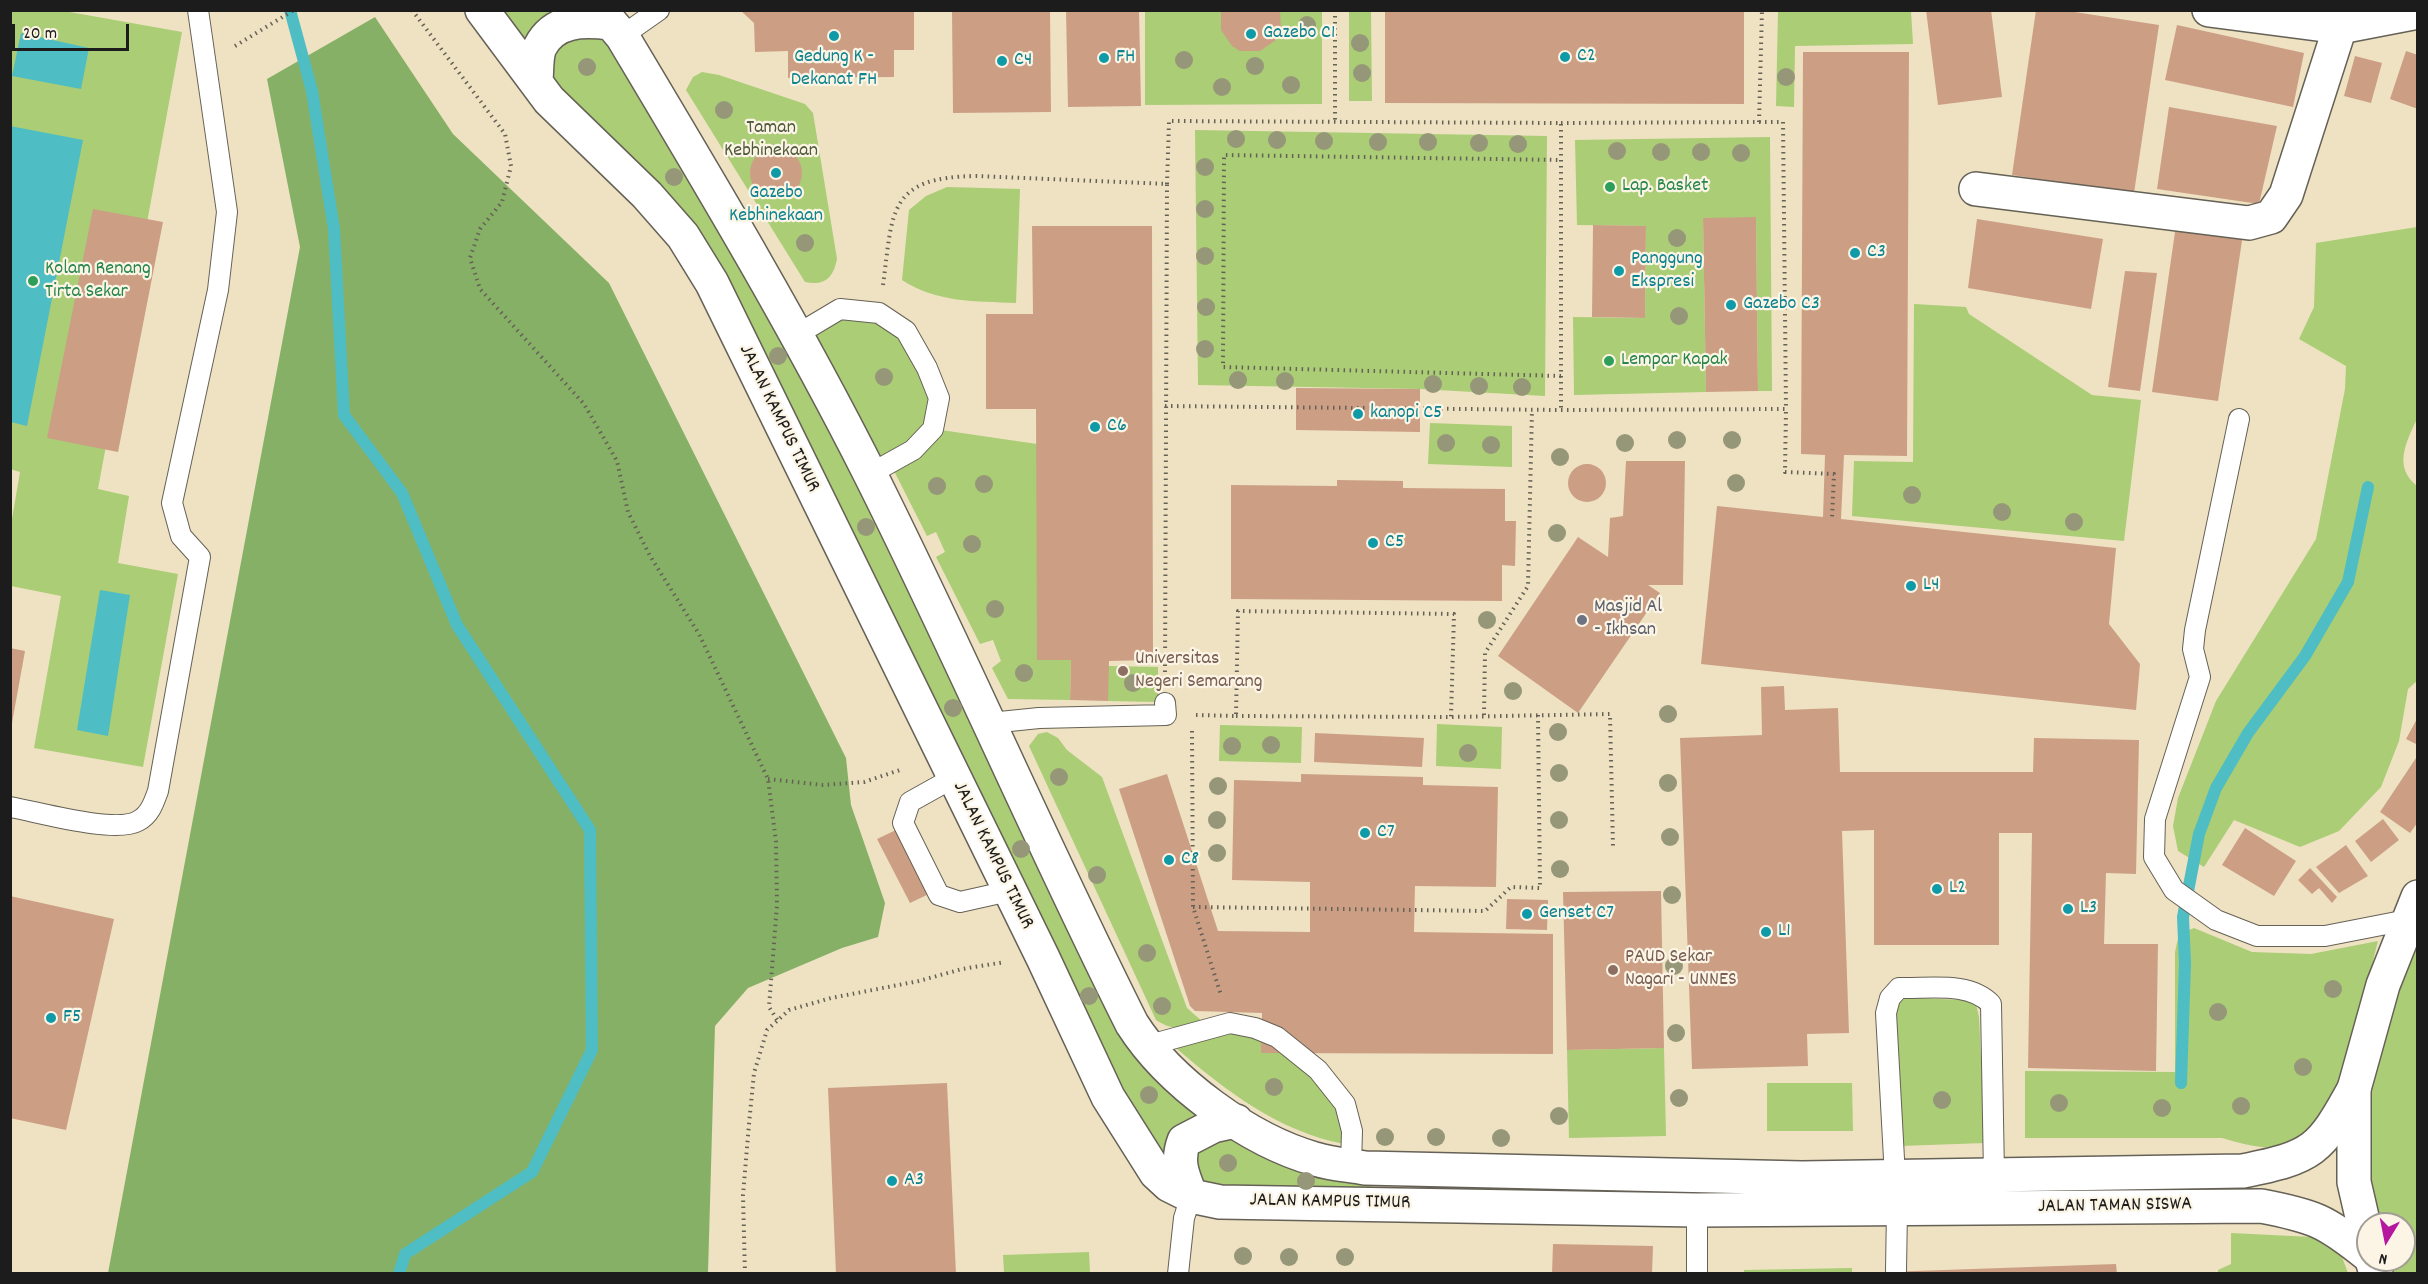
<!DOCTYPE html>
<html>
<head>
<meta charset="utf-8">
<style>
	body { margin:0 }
	#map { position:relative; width:2428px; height:1284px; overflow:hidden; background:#eee2c2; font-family:Dekko,sans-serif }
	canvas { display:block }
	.frame { position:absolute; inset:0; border:12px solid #1c1c1c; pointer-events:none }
	.north { position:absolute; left:2356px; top:1212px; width:60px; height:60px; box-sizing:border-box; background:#fcf5e5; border:2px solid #a29e95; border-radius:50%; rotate:190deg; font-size:16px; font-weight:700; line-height:24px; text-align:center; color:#1c1c1c }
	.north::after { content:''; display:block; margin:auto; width:21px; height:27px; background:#b5179e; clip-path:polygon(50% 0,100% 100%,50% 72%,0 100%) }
	.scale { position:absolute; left:12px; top:24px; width:117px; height:27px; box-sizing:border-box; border:3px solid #1c1c1c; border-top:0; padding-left:8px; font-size:18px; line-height:21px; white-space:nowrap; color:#1c1c1c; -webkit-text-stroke:4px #fcf5e5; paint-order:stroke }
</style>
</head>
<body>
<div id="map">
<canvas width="2428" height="1284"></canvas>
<div class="frame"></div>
<div class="north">N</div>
<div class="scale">20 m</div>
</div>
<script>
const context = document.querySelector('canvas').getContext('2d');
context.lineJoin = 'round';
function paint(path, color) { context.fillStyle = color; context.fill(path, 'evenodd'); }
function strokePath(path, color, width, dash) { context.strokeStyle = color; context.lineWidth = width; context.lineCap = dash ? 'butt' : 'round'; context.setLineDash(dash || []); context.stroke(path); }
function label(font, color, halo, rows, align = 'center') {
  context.font = font + ' Dekko,sans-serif'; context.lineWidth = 4.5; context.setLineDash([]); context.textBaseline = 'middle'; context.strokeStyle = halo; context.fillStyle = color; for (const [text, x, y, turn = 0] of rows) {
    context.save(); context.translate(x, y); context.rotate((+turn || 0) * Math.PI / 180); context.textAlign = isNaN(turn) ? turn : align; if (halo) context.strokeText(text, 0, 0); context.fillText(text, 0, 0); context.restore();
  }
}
paint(new Path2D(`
	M10,11H64L182,32L98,489L129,496L118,563L178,574L143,767L34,748L61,596L11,586V525L20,472L10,469Z
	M482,11H593L540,49L610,25L797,334L840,309L879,313L927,368L934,429L1037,444L1071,660L1070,700L1008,699L992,668L1001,661L993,640L980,644L936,557L945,552L936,532L927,536L890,463L870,474L1109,977L1220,1113L1169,1185L712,283Z
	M1145,11H1322V104L1145,105Z
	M1349,11H1371L1372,101H1349Z
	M1778,11H1911L1913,44L1795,46L1794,107L1776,106Z
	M702,72L719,75L805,104L813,113L837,259C833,279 824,286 805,282L686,90L693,77Z
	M1195,130L1547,136L1545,396L1420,389L1198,385Z
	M1770,137L1772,391H1758L1756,218H1703L1706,392L1574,395L1573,317L1645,318L1646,226L1577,225L1575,140Z
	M947,187L1020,189L1016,303C975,301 937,303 902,280L909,210L926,196Z
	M2417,227V419C2406,442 2393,467 2417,486L2418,680L2408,689L2399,741L2381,787L2339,831L2300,847L2234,820L2204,867L2178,851L2173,826L2178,798L2216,701L2316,539L2345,389L2346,366L2299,339L2314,307L2316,243Z
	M1914,304L1966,307L1969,314L2092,395L2141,400L2124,541L1852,516L1854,461L1913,462Z
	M1430,423L1512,426V467L1428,464Z
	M1108,666L1158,667V702L1108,701Z
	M1437,724L1502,727L1501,769L1436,766Z
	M1220,725L1302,727L1301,763L1219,761Z
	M1047,732L1058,738L1067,750L1102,777L1187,1008L1203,1022C1182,1028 1175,1032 1156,1020L1029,746L1038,734Z
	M2194,928L2252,952L2311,954L2378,941C2365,989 2341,1125 2291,1144C2270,1152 2242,1144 2222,1138H2025V1071L2175,1072V952L2179,934Z
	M2417,942V1273H2389L2385,1260H2404V1224H2376L2365,1181V1097L2403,957Z
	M1913,998L1964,1000L1976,1004L1979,1017L1985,1143L1900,1146L1896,1013L1898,1000Z
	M1233,1033C1284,1042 1310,1074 1343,1110L1344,1144C1278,1131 1226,1091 1176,1048Z
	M1664,1048L1666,1136L1569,1138L1567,1050Z
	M1767,1083H1852L1853,1131H1767Z
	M1236,1121L1365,1168L1372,1186L1359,1204L1191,1196L1196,1133Z
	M2231,1233L2312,1237L2342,1257L2348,1273H2218V1270L2231,1264Z
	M1089,1252L1090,1273H1004L1003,1255Z
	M1852,1268V1273H1744V1270Z`), '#aacd76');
paint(new Path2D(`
	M375,17L453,134L609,283L846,758L851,805L885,903L878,937L842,948L748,988L715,1026L708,1273H108L300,247L267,79Z`), '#87b067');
paint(new Path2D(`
	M21,33L89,48L81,89L12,76Z
	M10,126L83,140L27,426L11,422Z
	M100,590L130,595L108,736L77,730Z`), '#4fbdc4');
strokePath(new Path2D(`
	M290,10L312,91L334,229L344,415L402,493L457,625L590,830L592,1050L532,1172L405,1254L399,1274
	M2181,1083L2185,963L2183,917L2199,834L2216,788L2248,733L2305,656L2348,582L2368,487`), '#4fbdc4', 12);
paint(new Path2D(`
	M740,10H914V50H894V77L788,78V51L755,52L754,23Z
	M952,10H1050L1051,112L953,113Z
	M1066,10H1139L1141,106L1068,107Z
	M1221,10H1280L1281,30L1276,40L1260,51H1240L1232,46L1221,30Z
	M1385,10H1744V104L1385,103Z
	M1926,10H1991L2002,97L1938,105Z
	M2036,10H2062L2159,25L2134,193L2012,175Z
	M2177,25L2304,53L2293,107L2165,80Z
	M2406,51L2418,55V109L2390,99Z
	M1803,52H1909L1907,456L1844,455L1841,519L2116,548L2109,624L2140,664L2136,710L1701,664L1717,506L1823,517L1825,455L1801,454Z
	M2355,56L2382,63L2371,103L2344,96Z
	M2169,107L2277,126L2259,204L2157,189Z
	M750 173a26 26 0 1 1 52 0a26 26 0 1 1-52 0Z
	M93,209L163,222L118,452L47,438Z
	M1756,217L1758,391L1706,392L1703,218Z
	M1977,219L2103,239L2091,309L1968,288Z
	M1593,225L1646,226L1645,318L1592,317Z
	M2176,225L2243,234L2218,401L2152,392Z
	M1032,226H1152L1153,660L1109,661L1108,701L1070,700L1071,660H1037L1036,409H986V314H1033Z
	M2125,271L2157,273L2140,391L2108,387Z
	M1296,388L1420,389V432L1296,430Z
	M1626,461H1685L1683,585H1648L1660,593L1578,713L1498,656L1578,537L1608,557L1610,518L1623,516Z
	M1568 483a19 19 0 1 1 38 0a19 19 0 1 1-38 0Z
	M1337,480L1403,481V488L1505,489V521H1516L1515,566L1502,565V601L1231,599V485L1337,486Z
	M10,648L25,651L12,723H10Z
	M1784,686L1785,710L1838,708L1840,772H2033L2034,738L2139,740L2136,874L2106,873L2104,944H2158L2156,1071L2028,1068L2032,833H1999V945H1874V830L1842,831L1849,1033L1807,1034L1808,1066L1692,1069L1680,738L1762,735L1761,687Z
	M2418,717V745L2406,739Z
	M1315,733L1424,738L1422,767L1314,762Z
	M2416,758L2418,822L2410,833L2380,812Z
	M1167,774L1218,931L1310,932V882L1232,880L1234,780L1301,782V774L1423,777V785L1498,787L1496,887L1415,886L1414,932L1553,934V1054L1261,1053L1262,1013L1195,1011L1190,1006L1119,789Z
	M2383,819L2399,840L2371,862L2355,841Z
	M2245,828L2296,861L2274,896L2222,865Z
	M898,829L931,893L910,903L877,839Z
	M2346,845L2368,876L2339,893L2316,867Z
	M2310,868L2337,897L2332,903L2319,888L2312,894L2298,880Z
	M1661,891L1664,1048L1567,1050L1563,892Z
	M10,896L114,919L66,1130L10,1118Z
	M1507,899L1548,900L1547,930L1506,929Z
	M947,1083L956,1274H836L828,1088Z
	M1553,1244L1653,1246L1652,1274H1552Z
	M2116,1264L2117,1274H1886V1272Z`), '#cc9f85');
const lane = new Path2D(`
	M622,36L659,10
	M798,334L840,309L879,313L906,331L927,368L939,398L933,429L913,450L870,474
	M2239,419L2195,630L2193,649L2200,677L2155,819L2154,857L2174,890L2216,920L2257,936H2325L2407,920
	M990,723L1039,718L1166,715L1165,703
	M953,778L910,802L903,823L939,895L960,902L1009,891
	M10,807C39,812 115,834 138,821C150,815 154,802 158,791L200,557L181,536L172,503L218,290L227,212L198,10
	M1146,1046L1230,1023L1255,1028L1277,1037L1318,1070L1345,1104L1352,1131L1351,1165
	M1895,1177L1886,1013L1890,998L1899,988C1929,989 1969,981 1991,1004L1994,1175
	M1697,1210V1274
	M1896,1271L1897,1209
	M1178,1274L1184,1218L1191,1196`);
const street = new Path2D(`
	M482,10L549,100L647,195L683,236L712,283L1043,958L1108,1097L1156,1173L1169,1185L1191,1196L1220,1202L1697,1210L2261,1206C2314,1216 2326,1221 2368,1255
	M600,10L622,36C708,180 794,323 870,474C961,655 1041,843 1132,1024C1169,1082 1248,1140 1315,1159C1331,1164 1348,1165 1365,1168L1802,1178L2243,1171C2313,1157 2320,1151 2354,1089
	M2209,10L2340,27L2418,12
	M536,80C537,71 536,56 540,47C554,19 584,20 610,23
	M1976,189L2249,223L2271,217L2286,195L2340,27
	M1191,1196C1183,1176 1176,1162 1184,1141L1213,1126L1236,1121`);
const secondary = new Path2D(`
	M2368,1243L2354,1182V1089L2383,985L2418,897
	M2372,1260L2376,1274`);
strokePath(lane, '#666156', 22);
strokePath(street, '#666156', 36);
strokePath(secondary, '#666156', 36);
strokePath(new Path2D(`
	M412,10L505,134L511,166L502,202L480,229L470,258L480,289L584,404L617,461L628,512L650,556L699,634L768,779L776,842L777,905L769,1007L778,1021
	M1335,10V121
	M235,46L294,10
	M1759,122H1783L1786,409
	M1561,123L1759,122L1762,10
	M1167,184L1169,121L1561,123V410
	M883,285C893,212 887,177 976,176L1167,184L1165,673
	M1561,376L1223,367L1224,155L1561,160
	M1165,406L1561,410L1786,409L1785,472L1834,474L1832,518
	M1196,715L1236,716L1238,611L1454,614L1451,717
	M1484,715L1485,653L1528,586L1532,410
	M1236,716L1451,717L1610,714L1613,847
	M1192,731L1193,907L1221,995
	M768,779L823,785L864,782L903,769
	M1193,907L1485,911L1511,887L1540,888L1538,714
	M745,1274L743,1195L749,1124L754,1073L767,1030L789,1010L831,998L919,981L962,969L1005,962`), '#666156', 4, [1.5, 4.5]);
strokePath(lane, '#fff', 20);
strokePath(street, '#fff', 33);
strokePath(secondary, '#fff', 33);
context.fillStyle = '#969778';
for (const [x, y] of [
	[1307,25],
	[1360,43],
	[1184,60],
	[1255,66],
	[587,67],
	[1362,73],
	[1786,77],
	[1291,85],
	[1222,87],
	[724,110],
	[1236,139],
	[1277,140],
	[1324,141],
	[1378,142],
	[1428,142],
	[1479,143],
	[1518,144],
	[1617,151],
	[1661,152],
	[1701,152],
	[1741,153],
	[1205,167],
	[674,177],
	[1205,209],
	[1677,238],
	[805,243],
	[1205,256],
	[1206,307],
	[1679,316],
	[1205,349],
	[778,356],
	[884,377],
	[1238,380],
	[1285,381],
	[1433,384],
	[1479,386],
	[1522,387],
	[1677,440],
	[1732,440],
	[1446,443],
	[1625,443],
	[1491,445],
	[1560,457],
	[1736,483],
	[984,484],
	[937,486],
	[1912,495],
	[2002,512],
	[2074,522],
	[866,527],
	[1557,533],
	[972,544],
	[995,609],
	[1487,620],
	[1024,673],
	[1133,683],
	[1513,691],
	[953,708],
	[1668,714],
	[1558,732],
	[1271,745],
	[1232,746],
	[1468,753],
	[1559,773],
	[1059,777],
	[1668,783],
	[1218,786],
	[1217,820],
	[1559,820],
	[1670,837],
	[1021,849],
	[1217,853],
	[1560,869],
	[1097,875],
	[1672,895],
	[1147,953],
	[1674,966],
	[2333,989],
	[1089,996],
	[1162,1006],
	[2218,1012],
	[1676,1033],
	[2303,1067],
	[1274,1087],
	[1149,1095],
	[1679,1098],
	[1942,1100],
	[2059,1103],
	[2241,1106],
	[2162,1108],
	[1559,1116],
	[1385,1137],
	[1436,1137],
	[1501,1138],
	[1228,1163],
	[1306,1181],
	[1243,1256],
	[1289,1257],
	[1345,1257]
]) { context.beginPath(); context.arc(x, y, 9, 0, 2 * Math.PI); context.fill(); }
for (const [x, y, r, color] of [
	[1251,34,6,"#0f9aa8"],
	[834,36,6,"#0f9aa8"],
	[1565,57,6,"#0f9aa8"],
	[1104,58,6,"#0f9aa8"],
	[1002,61,6,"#0f9aa8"],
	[776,173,6,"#0f9aa8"],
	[1610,187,6,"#2e9e5b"],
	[1855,253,6,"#0f9aa8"],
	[1619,271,6,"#0f9aa8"],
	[33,281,6,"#2e9e5b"],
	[1731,305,6,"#0f9aa8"],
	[1609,361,6,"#2e9e5b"],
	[1358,414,6,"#0f9aa8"],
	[1095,427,6,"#0f9aa8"],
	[1373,543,6,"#0f9aa8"],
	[1911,586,6,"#0f9aa8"],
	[1582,620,6,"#6b7280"],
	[1123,671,6,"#8d6e63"],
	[1365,833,6,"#0f9aa8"],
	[1169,860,6,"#0f9aa8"],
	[1937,889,6,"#0f9aa8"],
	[2068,909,6,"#0f9aa8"],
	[1527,914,6,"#0f9aa8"],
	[1766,932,6,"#0f9aa8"],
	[1613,970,6,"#8d6e63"],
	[51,1018,6,"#0f9aa8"],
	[892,1181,6,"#0f9aa8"]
]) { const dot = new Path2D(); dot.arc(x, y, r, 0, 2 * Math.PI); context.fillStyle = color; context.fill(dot); strokePath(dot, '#fcf5e5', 2); }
label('20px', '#0d838f', '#fcf5e5', [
	["Gazebo C1",1263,34],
	["C2",1577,57],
	["Gedung K -",834,58,"center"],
	["Dekanat FH",834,81,"center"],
	["FH",1116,58],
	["C4",1014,61],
	["Gazebo",776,194,"center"],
	["Kebhinekaan",776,217,"center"],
	["C3",1867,253],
	["Panggung",1631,260],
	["Ekspresi",1631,283],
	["Gazebo C3",1743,305],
	["kanopi C5",1370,414],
	["C6",1107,427],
	["C5",1385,543],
	["L4",1923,586],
	["C7",1377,833],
	["C8",1181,860],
	["L2",1949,889],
	["L3",2080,909],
	["Genset C7",1539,914],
	["L1",1778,932],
	["F5",63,1018],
	["A3",904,1181]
], 'left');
label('20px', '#4e5a3c', '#fcf5e5', [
	["Taman",771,129],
	["Kebhinekaan",771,152]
]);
label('20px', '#27864d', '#fcf5e5', [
	["Lap. Basket",1622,187],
	["Kolam Renang",45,270],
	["Tirta Sekar",45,293],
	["Lempar Kapak",1621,361]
], 'left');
label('20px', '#1c1c1c', '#fcf5e5', [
	["JALAN KAMPUS TIMUR",778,419,64],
	["JALAN KAMPUS TIMUR",992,856,64],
	["JALAN KAMPUS TIMUR",1330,1203,1],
	["JALAN TAMAN SISWA",2115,1207,-1]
]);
label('20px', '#5b616d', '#fcf5e5', [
	["Masjid Al",1594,608],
	["- Ikhsan",1594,631]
], 'left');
label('20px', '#785e54', '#fcf5e5', [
	["Universitas",1135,660],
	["Negeri Semarang",1135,683],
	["PAUD Sekar",1625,958],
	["Nagari - UNNES",1625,981]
], 'left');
</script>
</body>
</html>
